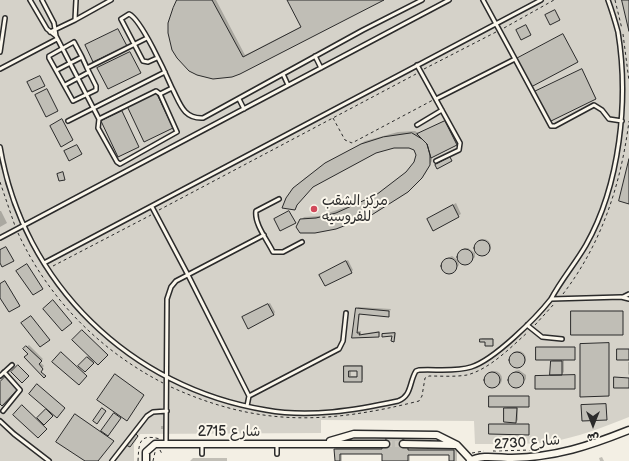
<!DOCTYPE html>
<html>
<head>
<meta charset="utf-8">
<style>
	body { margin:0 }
	#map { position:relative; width:629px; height:461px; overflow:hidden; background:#f3efe4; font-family:"Balsamiq Sans","Playpen Sans Arabic",sans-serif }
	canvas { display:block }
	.north { position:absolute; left:573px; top:405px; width:40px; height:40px; -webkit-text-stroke:3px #fbf7ec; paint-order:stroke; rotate:180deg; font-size:11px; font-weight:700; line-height:16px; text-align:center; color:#2b2b2b }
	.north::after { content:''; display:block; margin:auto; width:14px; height:18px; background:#2b2b2b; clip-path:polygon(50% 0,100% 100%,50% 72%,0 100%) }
</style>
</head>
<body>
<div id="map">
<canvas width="629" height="461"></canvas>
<div class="north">ش</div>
</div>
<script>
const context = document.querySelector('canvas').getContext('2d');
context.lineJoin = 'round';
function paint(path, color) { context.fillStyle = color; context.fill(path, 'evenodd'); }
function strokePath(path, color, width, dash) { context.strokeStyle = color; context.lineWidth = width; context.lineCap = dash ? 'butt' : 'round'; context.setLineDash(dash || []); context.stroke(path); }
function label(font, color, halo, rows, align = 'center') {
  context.font = font + ' "Balsamiq Sans","Playpen Sans Arabic",sans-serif'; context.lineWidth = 4; context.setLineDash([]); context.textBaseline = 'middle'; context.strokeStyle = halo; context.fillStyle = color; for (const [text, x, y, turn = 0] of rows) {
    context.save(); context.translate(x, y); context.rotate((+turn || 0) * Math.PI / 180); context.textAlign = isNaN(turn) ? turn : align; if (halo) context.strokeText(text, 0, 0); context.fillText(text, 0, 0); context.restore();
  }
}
paint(new Path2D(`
	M0,0H629V417C604,427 576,438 549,442C524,445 499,444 475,444L474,421L321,420V433L140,434L134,444V461H0Z`), '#d5d2c9');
paint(new Path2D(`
	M179,0H216L245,55L302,26L288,0H382L232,76Z
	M582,70L596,98L549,121Z
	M447,119L459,142L432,156V161L425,174L301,232V220L304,217L319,216L361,202L380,193L408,171L415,162L417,155L415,149L409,147H394L375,152L313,186L299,201L295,209L287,199L305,178L365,141L398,132L415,131L420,134ZM429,146L431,157L426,147Z
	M456,203L461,214L434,230L428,219Z
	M1,211L7,223L0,227V211Z
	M475 247a8 8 0 1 1 16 0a8 8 0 1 1-16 0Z
	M464,248H468L475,253V257L467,265L458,261L459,265L450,273L443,270L441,266L444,260L452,256L459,261L458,258Z
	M348,260L353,270L351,272L322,274Z
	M270,303L275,312L274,314L245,316Z
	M358,307L391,309L388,315L360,313L358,331H361V334L380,331L379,336L353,337L357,309Z
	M384,333H396L395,340L393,335L383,334Z
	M482,338H493V344L481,339Z
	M29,345L43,359L40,362L44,366L39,371L24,349Z
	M575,347V359H564V372L560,376H536H551L552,361L554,359L537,348Z
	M510 359a8 8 0 1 1 16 0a8 8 0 1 1-16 0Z
	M89,355L95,360L85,371L80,366Z
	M628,362H629V375L628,374Z
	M347,365H363V379L361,381H345V366ZM351,370H358V376H351Z
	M519,370L526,375V379L518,387L510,384L509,381L515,371Z
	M486 379a8 8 0 1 1 16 0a8 8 0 1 1-16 0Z
	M508,406H518V420L516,422L505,409Z
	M76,415L101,432L114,415L119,418L107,436L113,441L96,461H86L58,442Z
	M161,426H164V429H161Z
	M405,433V445H410V448H457V461H450V454H410V461H383V453H342V461H335V449L338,446L384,447Z
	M602,457L604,461H600L599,458Z
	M193,458H227V461H190Z`), '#0003');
const building = new Path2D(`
	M177,0H212L243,57L301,27L287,0H384L240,74L232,77L213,79L197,75L189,71L177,58L172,50L168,33V23L173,8Z
	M622,0H629V31Z
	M555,10L560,20L550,25L545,15Z
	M526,25L531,35L521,40L516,30Z
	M118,29L127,46L93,62L85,45Z
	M563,34L578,62L531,87L516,59Z
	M130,52L141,73L108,89L97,68Z
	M582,69L596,99L549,122L534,92Z
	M40,76L45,86L32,92L27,82Z
	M47,89L58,111L46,117L35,95Z
	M156,92L173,128L144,142L127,106Z
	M122,111L139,147L118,157L101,121Z
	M62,119L73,140L61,147L50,126Z
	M445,121L457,145L431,158L427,144L417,134Z
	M412,133L422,139L427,144L430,155V165L422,178L408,192L370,216L336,229L315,233H300L296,227L300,219L316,218L336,213L376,195L406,172L414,162L416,155L414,150L409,148H394L376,153L313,187L297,205L295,210L282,208L286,198L293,188L325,163L361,144L383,137Z
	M77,145L82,154L69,161L64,151Z
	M450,157L452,161L437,169L435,165Z
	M629,159V204L619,201Z
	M63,172L65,180L59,181L57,174Z
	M453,205L459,217L433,231L427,219Z
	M289,211L296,223L280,231L274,219Z
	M474 248a8 8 0 1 1 16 0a8 8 0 1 1-16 0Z
	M6,247L14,261L2,267L0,263V250Z
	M457 257a8 8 0 1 1 16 0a8 8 0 1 1-16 0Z
	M441 266a8 8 0 1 1 16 0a8 8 0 1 1-16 0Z
	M346,261L352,273L325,286L319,275Z
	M27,264L43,289L33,295L16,271Z
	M5,281L20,306L9,312L0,298V284Z
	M53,300L72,323L62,331L43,309Z
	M268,304L274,315L248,329L242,317Z
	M356,308L389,311V317L359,314L357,333H360L359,335L379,332V337L352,338Z
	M571,311H623V335H571Z
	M31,316L50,340L40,347L21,323Z
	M82,330L108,355L98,365L72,340Z
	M395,333L394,342L391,341L392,336L382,337V334Z
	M480,339H493V346H485V342H480Z
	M609,343V396L580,397V344Z
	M26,346L42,361L39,364L43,369L41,372L46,376L44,378L24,357L28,354L23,349Z
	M536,347H575V360H536Z
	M617,349H629V360H617Z
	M509 360a8 8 0 1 1 16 0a8 8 0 1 1-16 0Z
	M61,352L87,376L79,385L52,362Z
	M87,357L94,363L85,372L78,366Z
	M551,361H562V375H550Z
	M18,365L29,376L22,383L11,372Z
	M344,366H362V382H344ZM349,371H357V377H349Z
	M508 380a8 8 0 1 1 16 0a8 8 0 1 1-16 0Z
	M484 380a8 8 0 1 1 16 0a8 8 0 1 1-16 0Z
	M115,374L144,395L127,421L97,400Z
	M575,375V389H535V376Z
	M5,377L18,389L2,406L0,404V382Z
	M614,377L629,378V388H614Z
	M37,384L65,408L57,418L29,394Z
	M489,396H529V407H489Z
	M606,404L607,420L582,421L581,405Z
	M22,405L47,429L38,438L13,415Z
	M102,408L106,411L97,424L93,421Z
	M504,408H517L516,423L504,422Z
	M46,409L53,416L44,425L37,418Z
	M114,413L121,418L108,436L101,431Z
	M75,414L114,441L98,461H85L56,442Z
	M489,424H529V435L489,434Z
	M135,433L138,436L130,447L126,445Z
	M386,435H403V447H408V450H454V461H449V455H408V461H382V454H340V461H335L334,449H382V447H386Z`);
paint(building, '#c0beb6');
strokePath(building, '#2b2b2b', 1);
strokePath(new Path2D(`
	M386,444H403`), '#cbc8bf', 6, [6, 3]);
const lane = new Path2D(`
	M30,0L47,29L56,36L54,23L42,0
	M75,20L111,0
	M50,32L75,20L76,0
	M56,36L99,119L98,128L117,162L120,164L177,132L160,94L156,91L99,119
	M0,52L5,18
	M315,56L321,68
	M82,57L87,68
	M157,58L148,62L143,61L121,19L129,14C141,19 166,74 172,88
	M515,59L551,126H555L594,105L602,110L609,119L622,121
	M417,65L460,143L459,150L436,161
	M0,69L57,39
	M57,70L82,57L74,42L49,56V58L73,101L96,90V86L89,72
	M283,74L288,85
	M65,85L89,72L87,68L147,38
	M160,94L172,88C180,103 183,119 203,118L363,30L422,0
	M239,99L244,109
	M436,99L515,59L483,0
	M68,121L165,72
	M417,125L442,110
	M0,147C23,284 131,388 266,410C310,418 356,410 398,401C412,396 409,382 416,371L419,370C435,369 456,372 471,367C494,360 536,318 551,299L621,297L629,299
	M279,199L256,211C254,224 268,241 273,252H283L302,242
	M152,207L188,275L249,396L247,406
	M0,238L449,0
	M44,263L541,0
	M623,297L629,294
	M551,299C561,280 575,264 586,245C620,185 629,100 618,32C615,21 612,11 608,0
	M527,325L542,337L562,339
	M0,376L12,365
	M249,396L339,349L343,341L346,313
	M3,411L20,390L4,372
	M0,421L14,434L49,461
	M166,443L167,299L171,287L176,281L264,235
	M202,444V454
	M277,444V454
	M112,461L147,416L153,412L167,411`);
const street = new Path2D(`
	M330,441L354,434L437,435L457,445L471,460
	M403,444L455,445
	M146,461V452L155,444H386
	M470,461C481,454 499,458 512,458C556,457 589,446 629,430`);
strokePath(lane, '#2b2b2b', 6);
strokePath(street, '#2b2b2b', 9);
strokePath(new Path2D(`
	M615,0L622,29
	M504,28L554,0
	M623,34L629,81
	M424,69L496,32
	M333,118L345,140L352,143L433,100
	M0,182L15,226
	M159,210L416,74
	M18,233C48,298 99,350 163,383
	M53,266L151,215
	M563,294C602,243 621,184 629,121
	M535,325L554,304
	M171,387C259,427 327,424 419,401L422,396L425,378L429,376C441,376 455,377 467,375C490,369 511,347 528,332
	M160,450L162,454
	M493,451L532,450
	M472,453L484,451
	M138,461C139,444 138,433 160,439
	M153,461L155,452`), '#2b2b2b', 1, [3, 3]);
strokePath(lane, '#fbf7ec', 3);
strokePath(street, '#fbf7ec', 6);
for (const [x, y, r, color] of [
	[314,209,4,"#d1495b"]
]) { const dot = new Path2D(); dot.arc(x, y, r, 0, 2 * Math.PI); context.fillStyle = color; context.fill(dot); strokePath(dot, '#fbf7ec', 1.5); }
label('14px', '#2b2b2b', '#fbf7ec', [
	["مركز الشقب",322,201],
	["للفروسيه",322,217]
], 'left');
label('14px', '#2b2b2b', '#fbf7ec', [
	["شارع 2715",229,432],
	["شارع 2730",527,443,-4]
]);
</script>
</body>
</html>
